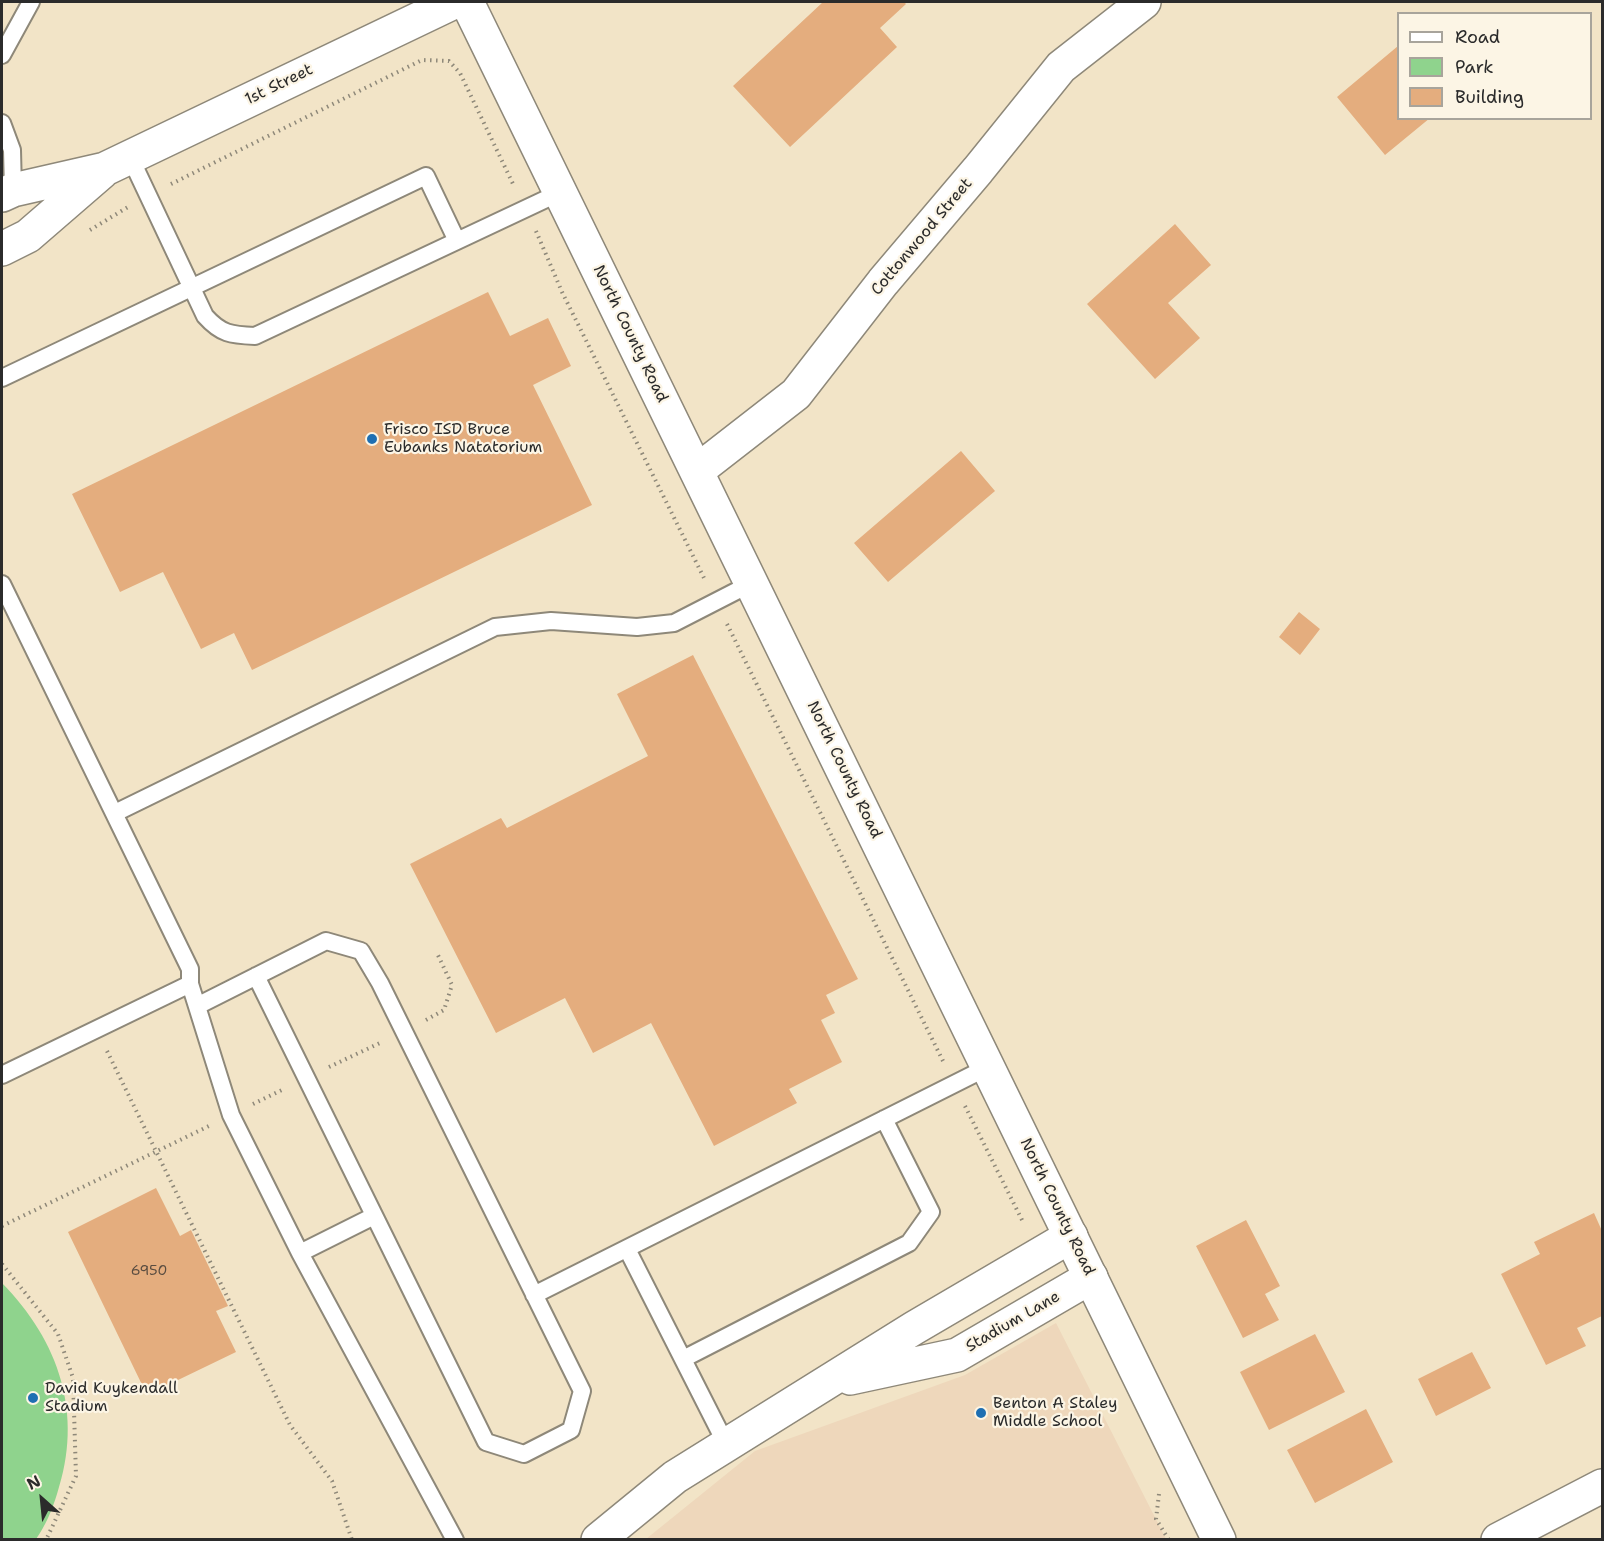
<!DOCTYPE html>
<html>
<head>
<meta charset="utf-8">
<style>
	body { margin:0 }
	#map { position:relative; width:1604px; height:1541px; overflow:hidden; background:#f2e4c7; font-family:"Shantell Sans",sans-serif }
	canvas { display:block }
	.frame { position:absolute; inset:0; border:3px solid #2b2b2b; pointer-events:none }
	.legend { position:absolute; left:1397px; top:12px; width:195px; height:108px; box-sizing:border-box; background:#fcf5e5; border:2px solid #a8a49b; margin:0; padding:8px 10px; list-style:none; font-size:18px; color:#2b2b2b }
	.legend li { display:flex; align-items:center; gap:12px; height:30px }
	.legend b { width:30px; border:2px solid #a8a49b }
	.north { position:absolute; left:12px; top:1469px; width:60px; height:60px; -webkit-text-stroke:4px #fcf5e5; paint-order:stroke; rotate:333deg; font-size:16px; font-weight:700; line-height:24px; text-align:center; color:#2b2b2b }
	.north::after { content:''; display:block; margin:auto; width:21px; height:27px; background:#2b2b2b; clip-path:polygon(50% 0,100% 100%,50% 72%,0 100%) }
</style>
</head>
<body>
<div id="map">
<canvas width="1604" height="1541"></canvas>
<div class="frame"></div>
<ul class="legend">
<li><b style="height:8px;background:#fff"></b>Road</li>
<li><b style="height:16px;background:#8fd38d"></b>Park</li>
<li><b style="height:16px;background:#e4ad7e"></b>Building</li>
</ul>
<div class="north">N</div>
</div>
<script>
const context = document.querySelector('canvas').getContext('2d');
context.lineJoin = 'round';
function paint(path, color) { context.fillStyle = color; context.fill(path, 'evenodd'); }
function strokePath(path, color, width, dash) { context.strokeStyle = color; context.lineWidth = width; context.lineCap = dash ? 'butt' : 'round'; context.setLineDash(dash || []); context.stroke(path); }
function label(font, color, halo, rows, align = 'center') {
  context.font = font + ' "Shantell Sans",sans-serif'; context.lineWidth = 4.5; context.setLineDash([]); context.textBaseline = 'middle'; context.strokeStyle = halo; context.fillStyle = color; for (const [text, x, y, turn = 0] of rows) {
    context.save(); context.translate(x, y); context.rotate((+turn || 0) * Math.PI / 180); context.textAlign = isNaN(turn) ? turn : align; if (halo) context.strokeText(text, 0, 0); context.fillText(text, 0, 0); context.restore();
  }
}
paint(new Path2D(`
	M1056,1323L1166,1539H646L755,1451L965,1375Z`), '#eed7bb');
paint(new Path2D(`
	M2,1283C59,1341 84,1414 57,1494C52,1510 46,1525 36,1539H2Z`), '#8fd38d');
paint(new Path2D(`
	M823,2H904L906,4L880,28L897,47L790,147L733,86Z
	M1398,46V118H1430L1385,155L1337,97Z
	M1175,224L1211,265L1168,303L1200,338L1155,379L1087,304Z
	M488,292L510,336L548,318L571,366L533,385L592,505L252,670L234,633L201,649L163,572L120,592L72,494Z
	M961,451L995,491L888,582L854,543Z
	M1299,612L1320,629L1300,655L1279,637Z
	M693,655L858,979L826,995L835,1013L821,1020L842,1062L789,1089L797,1103L714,1146L651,1023L593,1053L565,998L496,1033L410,864L501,818L507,828L648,756L617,694Z
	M156,1188L180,1236L191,1230L228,1306L216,1311L236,1352L147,1395L68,1232Z
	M1594,1213L1602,1231V1316L1577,1328L1586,1346L1546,1365L1501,1274L1540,1254L1534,1242Z
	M1246,1220L1280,1286L1265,1294L1279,1320L1243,1338L1196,1246Z
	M1315,1334L1345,1392L1269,1430L1240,1372Z
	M1472,1352L1491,1388L1436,1416L1418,1379Z
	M1366,1409L1393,1462L1315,1503L1287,1450Z`), '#e4ad7e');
const service = new Path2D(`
	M2,55L31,2
	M2,123L12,150L13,190
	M130,157L205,316C221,334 231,335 255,336L561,192
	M2,378L426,176L457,241
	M2,584L190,969V984L231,1115L300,1253L455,1540
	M115,813L495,627L551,621L637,627L674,623L752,583
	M197,1006L326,941L361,951L380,983L582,1391L571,1430L524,1454L486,1442L256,976
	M2,1075L190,984
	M627,1249L727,1446
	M300,1253L374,1216
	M534,1295L988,1067
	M683,1359L909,1243L931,1212L884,1119`);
const minor = new Path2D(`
	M2,195L13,190L105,169L454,2
	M2,249L28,236L102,172
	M697,471L796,394L883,282L978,170L1061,67L1144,2
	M850,1378L957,1355L1091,1277
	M598,1540L675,1477L914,1328L1071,1236
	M1498,1540L1602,1486`);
const tertiary = new Path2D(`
	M467,2L1219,1540`);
strokePath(service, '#8e8879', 20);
strokePath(minor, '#8e8879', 36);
strokePath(tertiary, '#8e8879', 36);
strokePath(new Path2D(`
	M171,184L422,60L449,61L460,73L514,186
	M90,230L128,207
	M536,231L562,292L705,580
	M727,624L943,1061
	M426,1020L444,1010L452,985L437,953
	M107,1051L290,1425L332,1481L352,1540
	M329,1067L382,1042
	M253,1104L284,1089
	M965,1106L1023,1222
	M2,1226L209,1126
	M2,1264L58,1334L73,1378L76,1476L46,1540
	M1159,1494L1156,1519L1169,1540`), '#8e8879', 4, [1.5, 4.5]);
strokePath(service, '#fff', 16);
strokePath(minor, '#fff', 33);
strokePath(tertiary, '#fff', 33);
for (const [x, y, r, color] of [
	[372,439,6,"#1f6fb2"],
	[33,1398,6,"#1f6fb2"],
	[981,1413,6,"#1f6fb2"]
]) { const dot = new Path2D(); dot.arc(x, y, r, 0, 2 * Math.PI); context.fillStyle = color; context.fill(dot); strokePath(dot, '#fcf5e5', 2); }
label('14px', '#594c40', null, [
	["6950",149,1271]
]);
label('16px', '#2b2b2b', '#fcf5e5', [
	["1st Street",279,85,-26],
	["Cottonwood Street",922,237,-50],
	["North County Road",630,334,64],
	["North County Road",844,770,64],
	["North County Road",1057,1207,64],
	["Stadium Lane",1013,1322,-30]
]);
label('16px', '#2b2b2b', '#fcf5e5', [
	["Frisco ISD Bruce",384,430],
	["Eubanks Natatorium",384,448],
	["David Kuykendall",45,1389],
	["Stadium",45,1407],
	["Benton A Staley",993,1404],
	["Middle School",993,1422]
], 'left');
</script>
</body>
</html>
